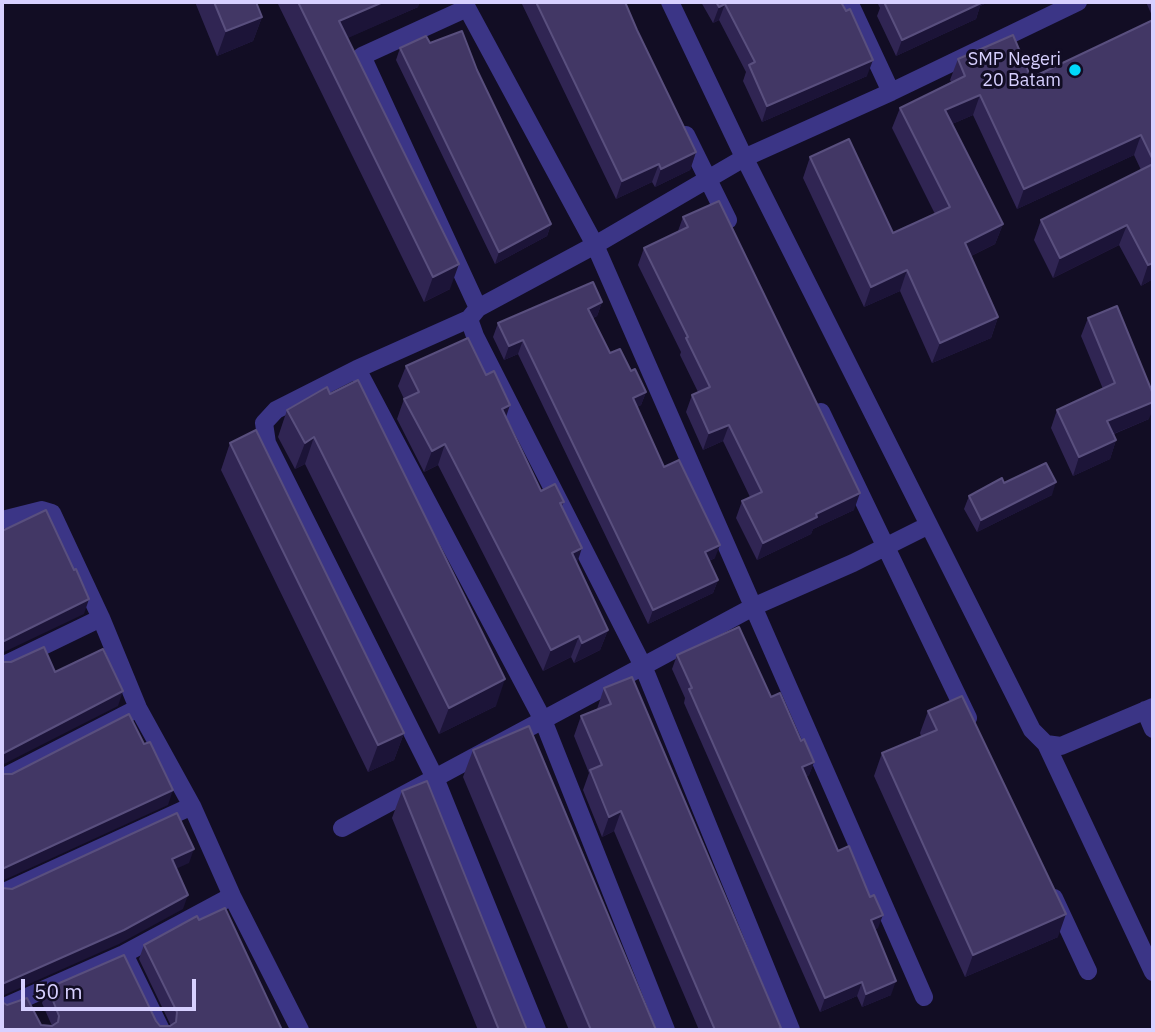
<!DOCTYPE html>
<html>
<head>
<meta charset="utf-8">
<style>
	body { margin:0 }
	#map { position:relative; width:1155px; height:1032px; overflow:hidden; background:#120d24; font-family:"IBM Plex Sans",sans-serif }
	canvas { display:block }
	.frame { position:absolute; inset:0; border:4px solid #d7d0ff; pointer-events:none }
	.scale { position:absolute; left:21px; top:979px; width:175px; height:32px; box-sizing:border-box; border:4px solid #d7d0ff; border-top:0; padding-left:9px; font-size:21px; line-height:24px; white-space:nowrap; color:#d7d0ff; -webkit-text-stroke:5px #120d24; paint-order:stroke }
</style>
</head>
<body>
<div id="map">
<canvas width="1155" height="1032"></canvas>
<div class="frame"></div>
<div class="scale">50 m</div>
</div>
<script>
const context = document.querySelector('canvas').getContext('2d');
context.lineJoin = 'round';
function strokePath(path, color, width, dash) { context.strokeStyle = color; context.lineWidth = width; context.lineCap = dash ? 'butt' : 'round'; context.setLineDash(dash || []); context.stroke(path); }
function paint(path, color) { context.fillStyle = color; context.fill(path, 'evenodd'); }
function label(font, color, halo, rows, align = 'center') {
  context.font = font + ' "IBM Plex Sans",sans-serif'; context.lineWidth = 6; context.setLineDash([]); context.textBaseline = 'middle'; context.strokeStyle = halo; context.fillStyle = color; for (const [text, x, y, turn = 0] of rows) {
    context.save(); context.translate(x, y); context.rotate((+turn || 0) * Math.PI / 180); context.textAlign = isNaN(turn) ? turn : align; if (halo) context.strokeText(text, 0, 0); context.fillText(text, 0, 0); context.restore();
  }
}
strokePath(new Path2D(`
	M670,2L742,153L1032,730L1046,744L1061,746L1153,707
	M849,2L891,92
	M686,135L728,220
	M478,308L362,56L467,8L595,245L924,997
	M469,319L357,369L276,410L264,423L267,443L435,778L537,1030
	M357,369L543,720L666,1030
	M821,412L968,718
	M2,520L42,510L52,513L101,618L138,708L192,806L232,896L300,1030
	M2,666L101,618
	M1145,710L1153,729
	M1046,744L1153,972
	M2,778L138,708
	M342,828L755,606L853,563L929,525
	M2,893L192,806
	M1054,898L1088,971
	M124,954L161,1030
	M2,1008L124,954L232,896
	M791,1030L643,666L475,336L469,319L478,308L595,245L744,158L891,92L1078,2`), '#3b3586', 18);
paint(new Path2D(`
	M195,2H256L262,17L253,41L217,56Z
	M277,2H419L418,7L347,38L450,289L424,302Z
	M521,2H625L637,30L696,152L690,170L655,187L652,182L616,199Z
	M701,2H841L867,76L762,122L743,81L746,72L719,20L713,23Z
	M877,2H989L980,6L976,19L896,56L877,16L880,8Z
	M1146,2H1153V18Z
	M1153,20V279L1141,286L1119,245L1053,278L1034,240L1041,220L1141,170L1134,155L1017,209L973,115L952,124L1003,224L995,244L971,256L998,317L991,338L932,363L900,291L864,307L803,178L810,157L893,233L935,214L892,128L900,108L951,82L950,80L958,59L1031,78Z
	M430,43L477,70L551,224L547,236L495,264L396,60L400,48Z
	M683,217L854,510L813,529L811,534L757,560L736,518L742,501L750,497L723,441L703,450L686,412L692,395L698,392L680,355L681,352L638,265L644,248L678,231Z
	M602,302L597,316L593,318L610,353L631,371L646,392L641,405L637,407L664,467L715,558L709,561L718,580L713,593L648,624L518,354L504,360L493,337L498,323Z
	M1088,318L1149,419L1114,434L1116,440L1110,459L1073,476L1051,428L1057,410L1103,389L1081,336Z
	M406,366L506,418L541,491L564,502L562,506L577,564L608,630L600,650L574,663L571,657L543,671L438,465L424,472L397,419L404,399L398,386Z
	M327,387L496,706L439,734L305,464L295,469L278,437L287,410Z
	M230,443L404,733L394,760L368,772L221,470Z
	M1004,483L1052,495L977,532L964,509L969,496Z
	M677,655L771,697L801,741L814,762L809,775L806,777L838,851L878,928L875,929L891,995L862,1007L857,996L820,1012L684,703L685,698L672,669Z
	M604,688L780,1030H699L614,831L602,837L583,790L589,773L574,736L581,716L597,709Z
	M928,711L1058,937L965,977L874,776L882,753L921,736L920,733Z
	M473,750L656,1030H569L463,777Z
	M402,791L527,1030H478L392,818Z
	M199,920L282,1030H2L41,1025L52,1026L42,1003L48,988L156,1021L160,1026H171L139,959L144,945Z`), '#302553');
paint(new Path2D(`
	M383,2H419L418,7L330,46L339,21Z
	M975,2H989L980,6L976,19L896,56L902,40Z
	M725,4L719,20L713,23L719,7Z
	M262,17L253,41L217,56L226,31Z
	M873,60L867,76L762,122L767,106Z
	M980,95L973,115L938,130L945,110Z
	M1141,135L1134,155L1017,209L1024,189Z
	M696,152L690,170L655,187L661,169Z
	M659,164L652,182L616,199L622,181Z
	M551,224L547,236L495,264L499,252Z
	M1003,224L995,244L957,263L965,243Z
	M1127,225L1119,245L1053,278L1060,258Z
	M1153,263V279L1141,286L1148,265Z
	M459,264L450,289L424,302L433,277Z
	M907,270L900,291L864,307L871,287Z
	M602,302L597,316L583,322L588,309Z
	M998,317L991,338L932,363L940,343Z
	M523,340L518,354L504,360L509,346Z
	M646,392L641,405L628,412L633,398Z
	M1153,402V409L1149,419L1101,439L1107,421Z
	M510,405L503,426L502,409Z
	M729,425L723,441L703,450L709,433Z
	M314,437L305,464L295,469L305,443Z
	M1116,440L1110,459L1073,476L1079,457Z
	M445,444L438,465L424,472L432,451Z
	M1056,482L1052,495L977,532L981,520Z
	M860,493L854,510L813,529L811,534L757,560L763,543L816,514Z
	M720,545L715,558L700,565L705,552Z
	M582,548L575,569L572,553Z
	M718,580L713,593L648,624L653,610Z
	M89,599L84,614L2,653V642Z
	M608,630L600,650L574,663L582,643Z
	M579,636L571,657L543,671L551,650Z
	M505,679L496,706L439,734L449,708Z
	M123,691L118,706L2,765V754Z
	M404,733L394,760L368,772L378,745Z
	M814,762L809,775L797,781L802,767Z
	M173,790L168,805L2,881V869Z
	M621,811L614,831L602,837L609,817Z
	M194,849L189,863L167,873L172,859Z
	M188,895L183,909L119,944L2,996L3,983Z
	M1066,914L1058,937L965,977L973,955Z
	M883,915L878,928L866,933L871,920Z
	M896,981L891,995L862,1007L866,994Z
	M862,982L857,996L820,1012L825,998Z`), '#1c1438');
const building = new Path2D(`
	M214,2H256L262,17L226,31Z
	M298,2H383L339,21L459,264L433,277Z
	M536,2H625L637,30L696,152L661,169L659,164L622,181Z
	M716,2H841L846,11L850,9L873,60L767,106L749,65L755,62L725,4L719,7Z
	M884,2H981V3L902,40Z
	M1153,20V160L1141,135L1024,189L980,95L945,110L1003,224L965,243L998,317L940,343L907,270L871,287L810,157L849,139L893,233L950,207L900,108L965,76L958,59L1013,35L1031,78Z
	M462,31L477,70L551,224L499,252L400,48L426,36L430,43Z
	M1153,164V263L1148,265L1127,225L1060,258L1041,220Z
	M719,201L860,493L816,514L817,517L763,543L742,501L762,492L729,425L709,433L692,395L710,387L686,338L688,337L644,248L688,227L683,217Z
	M593,282L602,302L588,309L610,353L620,349L631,371L635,369L646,392L633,398L664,467L679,460L720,545L705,552L718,580L653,610L523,340L509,346L498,323Z
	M1117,306L1153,394V402L1107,421L1116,440L1079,457L1057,410L1115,383L1088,318Z
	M468,338L486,375L494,371L510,405L502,409L541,491L555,484L564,502L560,503L582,548L572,553L608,630L582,643L579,636L551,650L445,444L432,451L404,399L419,392L406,366Z
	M358,380L505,679L449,708L314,437L305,443L287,410L327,387L330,394Z
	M256,430L404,733L378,745L230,443Z
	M1046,463L1056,482L981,520L969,496L1002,478L1004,483Z
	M46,510L74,570L76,569L89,599L2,642V531Z
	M739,627L771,697L780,693L801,741L804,739L814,762L802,767L838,851L849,846L870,897L874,895L883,915L871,920L896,981L866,994L862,982L825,998L689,689L692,688L677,655Z
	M44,647L55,672L103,649L123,691L2,754V662H11Z
	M632,677L781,1028L776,1030H715L621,811L609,817L590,770L602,765L581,716L611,704L604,688Z
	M962,696L1066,914L973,955L882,753L937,730L928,711Z
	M129,714L144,744L150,742L173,790L2,869V774H12Z
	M529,726L656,1030H591L473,750Z
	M427,781L527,1030H499L402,791Z
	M177,813L194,849L172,859L188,895L124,930L2,984V888L12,889Z
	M225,908L282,1030H2V1002L7,1005L27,998L41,1025L52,1026L58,1022L59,1016L48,988L124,955L156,1021L160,1026H170L176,1022L177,1012L144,945L197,916L199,920Z`);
paint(building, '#423765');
strokePath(building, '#594f7e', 2);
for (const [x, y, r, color] of [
	[1075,70,7,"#00d9fb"]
]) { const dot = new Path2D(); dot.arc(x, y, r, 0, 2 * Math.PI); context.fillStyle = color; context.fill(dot); strokePath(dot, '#120d24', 2.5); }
label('18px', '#d7d0ff', '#120d24', [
	["SMP Negeri",1061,60],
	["20 Batam",1061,81]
], 'right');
</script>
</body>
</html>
